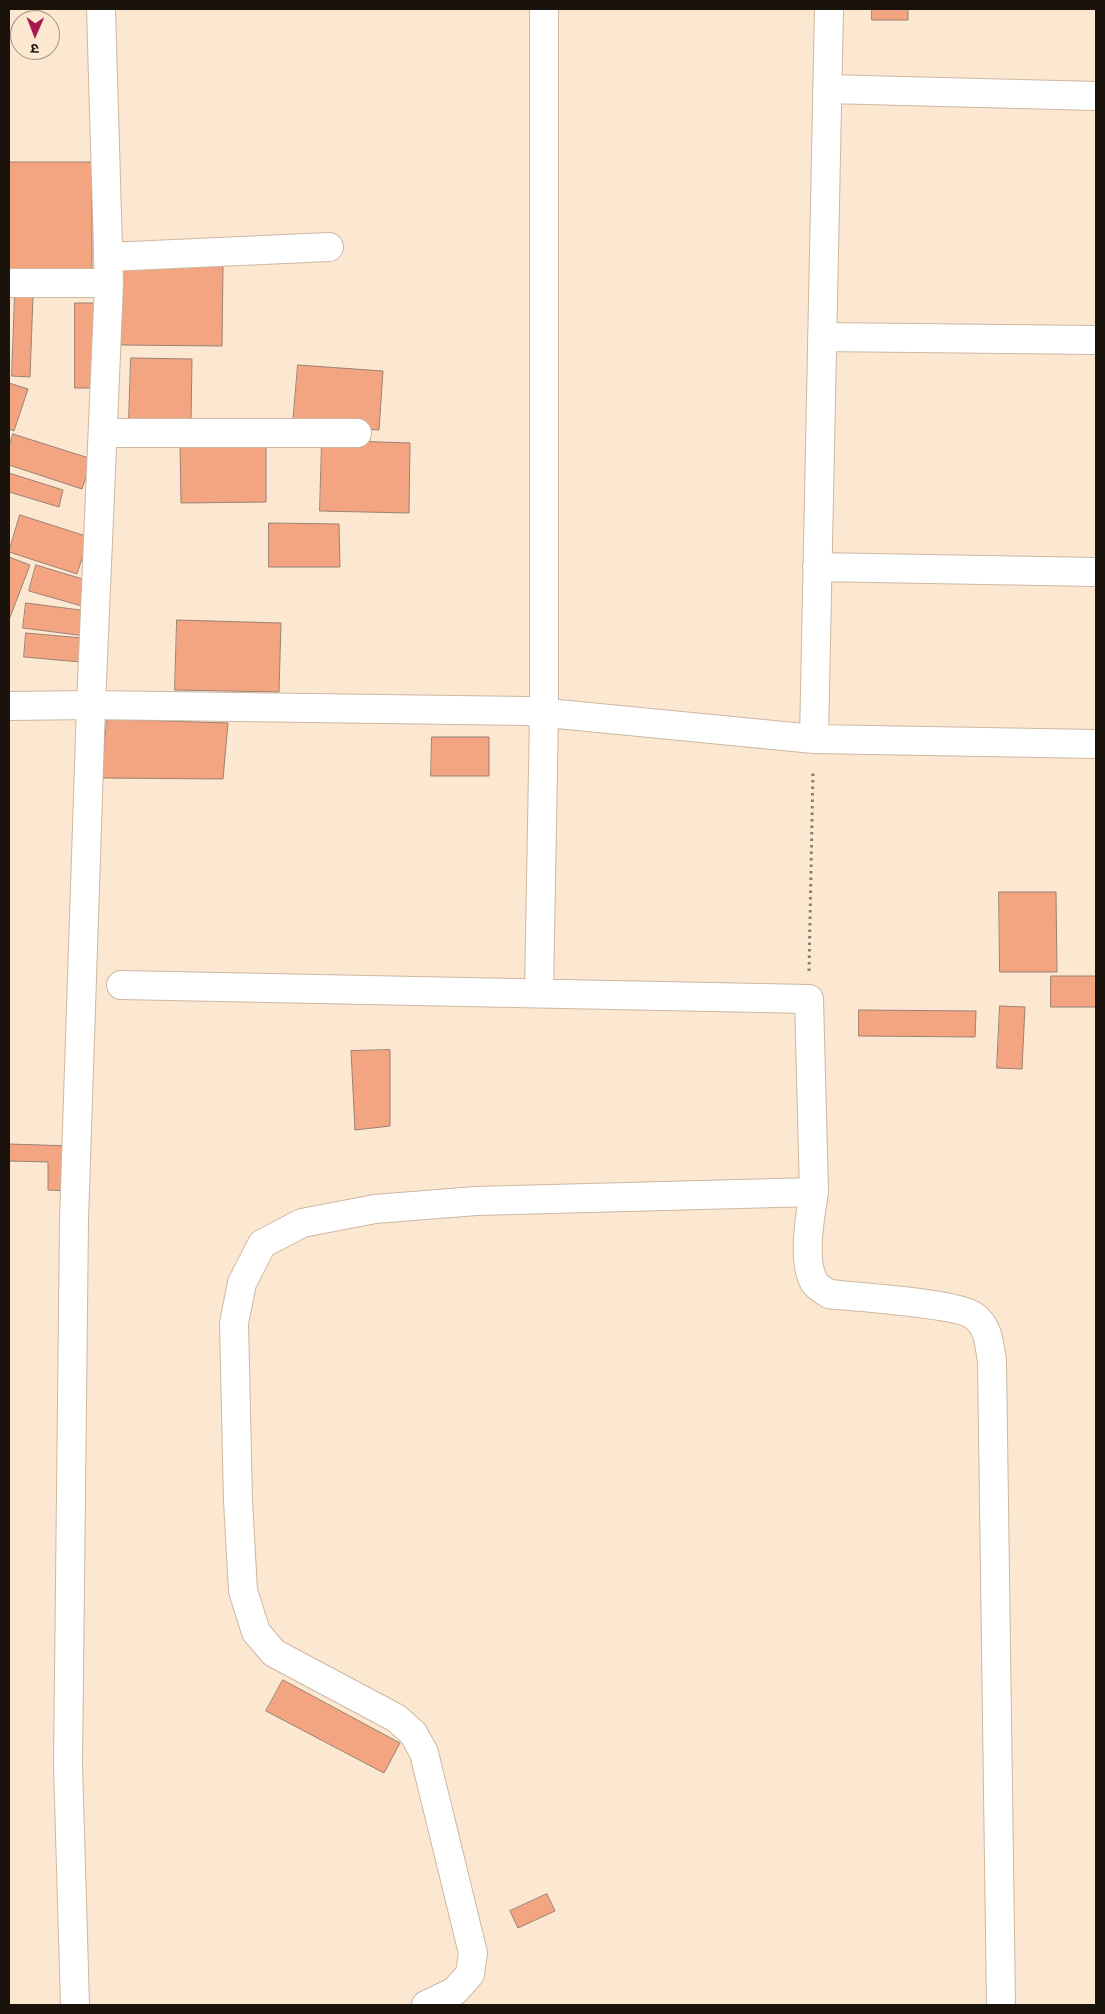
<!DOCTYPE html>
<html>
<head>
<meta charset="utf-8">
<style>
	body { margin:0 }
	#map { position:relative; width:1105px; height:2014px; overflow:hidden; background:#fce7d1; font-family:"Roboto Condensed","Noto Sans Devanagari",sans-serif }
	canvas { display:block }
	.frame { position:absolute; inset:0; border:10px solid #1a130c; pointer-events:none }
	.north { position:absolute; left:10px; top:10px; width:50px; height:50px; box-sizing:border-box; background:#fce7d1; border:1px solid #a29282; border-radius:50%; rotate:181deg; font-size:14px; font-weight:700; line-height:20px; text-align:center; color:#1a130c }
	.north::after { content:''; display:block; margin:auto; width:18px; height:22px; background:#aa1851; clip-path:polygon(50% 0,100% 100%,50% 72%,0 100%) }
</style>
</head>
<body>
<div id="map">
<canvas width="1105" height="2014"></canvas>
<div class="frame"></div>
<div class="north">उ</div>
</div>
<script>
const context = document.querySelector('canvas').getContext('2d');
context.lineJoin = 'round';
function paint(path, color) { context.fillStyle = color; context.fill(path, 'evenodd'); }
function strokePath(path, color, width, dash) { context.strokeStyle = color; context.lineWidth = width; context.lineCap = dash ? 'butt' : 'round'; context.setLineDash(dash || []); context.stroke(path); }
const building = new Path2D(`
	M872,9H908V20H872Z
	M9,162H92V272H9Z
	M122,264L223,265L222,346L121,345Z
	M15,295L33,296L30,377L12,376Z
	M75,303H95L94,388H75Z
	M131,358L192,359L191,421L129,420Z
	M298,365L383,371L379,430L293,424Z
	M9,383L28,389L14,431L9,429Z
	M13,434L92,459L82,489L9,465V447Z
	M322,440L410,443L409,513L320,511Z
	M266,443V502L181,503L180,444Z
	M9,473L63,490L59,507L9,492Z
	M20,515L89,537L77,574L9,552Z
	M269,523L339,524L340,567H269Z
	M9,557L30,565L9,620Z
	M36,565L96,583L89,608L29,591Z
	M26,603L88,611L85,636L23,628Z
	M177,620L281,623L279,692L175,690Z
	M26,633L82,638L80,662L24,657Z
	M107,719L228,723L223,779L102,778Z
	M432,737H489V776H431Z
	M999,892H1056L1057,972H1000Z
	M1051,976H1096V1007H1051Z
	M1000,1006L1025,1007L1022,1069L997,1068Z
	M859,1010L976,1011L975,1037L859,1036Z
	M390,1050V1126L355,1130L351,1051Z
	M9,1144L72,1146L71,1191L48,1190V1162L9,1161Z
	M283,1680L400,1743L384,1773L266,1711Z
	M547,1894L555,1911L518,1928L510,1911Z`);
paint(building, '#f3a480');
strokePath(building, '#9b8175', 1);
const minor = new Path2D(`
	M827,89L1096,96
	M108,257L329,247
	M9,283H109
	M822,337L1096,340
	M103,433H357
	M817,567L1096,572
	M9,706L91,705L527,711L814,739L1096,744
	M814,739L829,9
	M121,985L809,999L814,1192C810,1216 802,1261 814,1282C817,1287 824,1291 829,1294C855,1297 958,1303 974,1316C989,1327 989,1344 992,1361L1001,2005
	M539,993L544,713V9
	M75,2005L68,1765L74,1220L91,705L109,283L101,9
	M426,2005L455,1991L470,1974L473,1953L424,1753L413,1733L396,1718L274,1653L256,1632L243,1591L238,1501L234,1323L242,1283L262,1244L302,1223L375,1209L476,1201L814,1192`);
strokePath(minor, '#ccb8a3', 30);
strokePath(new Path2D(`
	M809,971L813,770`), '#8b7d6e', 3, [2.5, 4]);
strokePath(minor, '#fff', 28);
</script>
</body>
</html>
